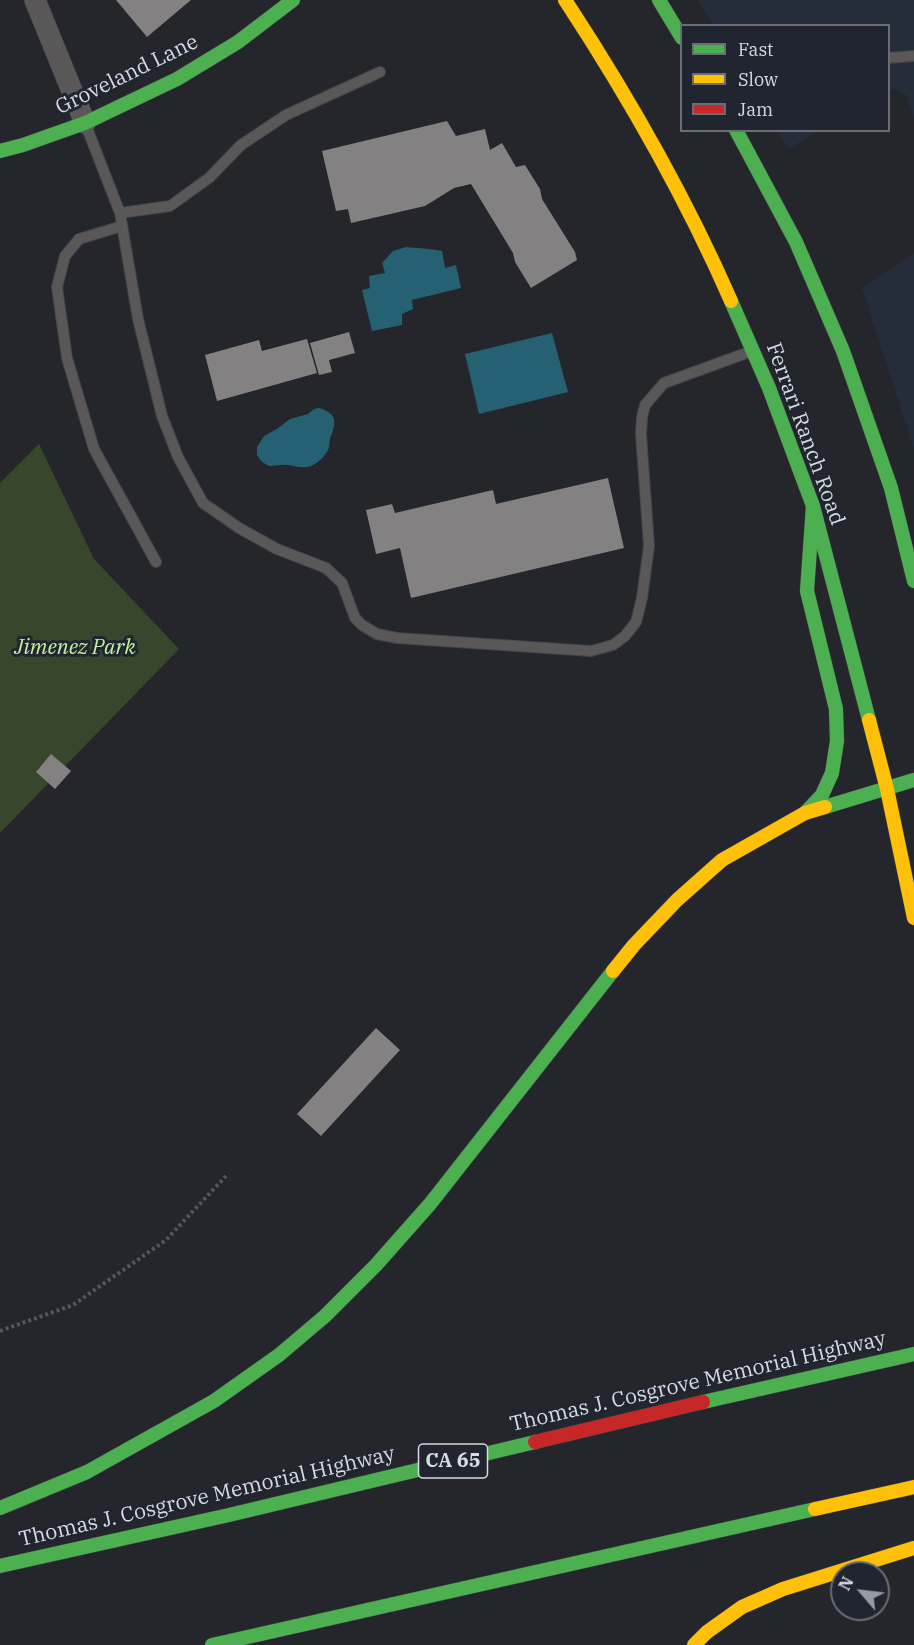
<!DOCTYPE html>
<html>
<head>
<meta charset="utf-8">
<style>
	body { margin:0 }
	#map { position:relative; width:914px; height:1645px; overflow:hidden; background:#24262c; font-family:"IBM Plex Serif",serif }
	canvas { display:block }
	.legend { position:absolute; left:680px; top:24px; width:210px; height:108px; box-sizing:border-box; background:#20252f; border:2px solid #696d76; margin:0; padding:8px 10px; list-style:none; font-size:18px; color:#d7dae1 }
	.legend li { display:flex; align-items:center; gap:12px; height:30px }
	.legend b { width:30px; border:2px solid #696d76 }
	.north { position:absolute; left:830px; top:1561px; width:60px; height:60px; box-sizing:border-box; background:#20252f; border:2px solid #696d76; border-radius:50%; rotate:298deg; font-size:16px; font-weight:700; line-height:24px; text-align:center; color:#d7dae1 }
	.north::after { content:''; display:block; margin:auto; width:21px; height:27px; background:#989ba2; clip-path:polygon(50% 0,100% 100%,50% 72%,0 100%) }
</style>
</head>
<body>
<div id="map">
<canvas width="914" height="1645"></canvas>
<ul class="legend">
<li><b style="height:8px;background:#4caf50"></b>Fast</li>
<li><b style="height:8px;background:#ffc107"></b>Slow</li>
<li><b style="height:8px;background:#c62828"></b>Jam</li>
</ul>
<div class="north">N</div>
</div>
<script>
const context = document.querySelector('canvas').getContext('2d');
context.lineJoin = 'round';
function paint(path, color) { context.fillStyle = color; context.fill(path, 'evenodd'); }
function strokePath(path, color, width, dash) { context.strokeStyle = color; context.lineWidth = width; context.lineCap = dash ? 'butt' : 'round'; context.setLineDash(dash || []); context.stroke(path); }
function label(font, color, halo, rows, align = 'center') {
  context.font = font + ' "IBM Plex Serif",serif'; context.lineWidth = 6; context.setLineDash([]); context.textBaseline = 'middle'; context.strokeStyle = halo; context.fillStyle = color; for (const [text, x, y, turn = 0] of rows) {
    context.save(); context.translate(x, y); context.rotate((+turn || 0) * Math.PI / 180); context.textAlign = isNaN(turn) ? turn : align; if (halo) context.strokeText(text, 0, 0); context.fillText(text, 0, 0); context.restore();
  }
}
paint(new Path2D(`
	M698,0H914V119L907,96L897,89H889L888,26L714,25Z
	M777,131H817L789,149Z
	M914,253V449L862,288Z`), '#252c3a');
paint(new Path2D(`
	M39,444L94,559L179,649L0,833V483Z`), '#38472b');
paint(new Path2D(`
	M406,247L429,249L442,251L445,268L456,265L461,288L412,300L413,309L402,314V325L372,331L362,290L370,288L369,276L385,273L382,263L393,251Z
	M552,333L568,392L479,414L465,354Z
	M319,408C336,413 337,421 331,436C329,440 330,446 328,450C325,456 318,463 311,466C303,469 295,466 288,465C282,464 275,466 269,466L262,462L257,455V447L264,436L277,429L290,419L308,414L314,409Z`), '#256173');
paint(new Path2D(`
	M116,0H191L147,37Z
	M447,121L456,136L485,129L490,150L502,143L516,167L525,165L540,189L542,199L575,252L577,260L531,288L515,262L513,253L471,184L454,188L425,206L351,223L348,209L336,211L322,151Z
	M349,332L355,353L329,360L332,372L319,375L310,343Z
	M307,339L317,373L217,401L205,355L259,340L262,351Z
	M608,478L624,548L411,598L400,548L376,554L366,510L392,504L395,513L493,490L496,504Z
	M51,754L71,771L55,789L36,772Z
	M376,1028L400,1050L321,1136L297,1114Z`), '#838182');
const lane = new Path2D(`
	M888,58L914,56
	M85,123L120,213L138,319L162,416L178,457L203,503L239,528L277,549L326,568L342,583L355,618L362,625L377,634L397,638L591,651L613,645L625,636L636,622L642,598L649,546L641,434L642,417L645,405L664,383L752,351
	M120,213L170,206L209,178L241,145L286,115L380,72
	M122,226L79,239L65,256L57,287L67,358L94,449L156,562`);
const street = new Path2D(`
	M35,0L85,123`);
const fast = new Path2D(`
	M659,0L682,38
	M736,130L796,242L843,351L891,488L914,581
	M0,151L23,145L85,123L177,79L238,42L293,0
	M731,301L769,388L813,506L869,720
	M825,807L914,780
	M805,813L822,795L832,773L837,741L836,709L807,591L813,506
	M703,1402L914,1354
	M0,1508L87,1472L214,1401L279,1355L325,1316L376,1265L430,1204L613,971
	M0,1566L229,1515L535,1442
	M212,1645L815,1509`);
const slow = new Path2D(`
	M565,0C628,96 685,196 731,301
	M869,720L887,789L914,918
	M613,971L634,945L677,900L722,860L805,813L825,807
	M815,1509L914,1487
	M694,1645L707,1632L742,1607L783,1589L914,1548`);
const jam = new Path2D(`
	M535,1442L703,1402`);
strokePath(lane, '#414448', 12);
strokePath(street, '#414448', 22);
strokePath(fast, '#414448', 15);
strokePath(slow, '#414448', 15);
strokePath(jam, '#414448', 15);
strokePath(new Path2D(`
	M0,1331L73,1305L166,1240L226,1176`), '#565658', 4, [3, 3]);
strokePath(lane, '#595758', 10);
strokePath(street, '#595758', 21);
strokePath(fast, '#4caf50', 14);
strokePath(slow, '#ffc107', 14);
strokePath(jam, '#c62828', 14);
for (const [x, y, w] of [
	[453,1461,69]
]) { const box = new Path2D(); box.roundRect(x - w / 2, y - 17, w, 34, 4.5); context.fillStyle = '#20252f'; context.fill(box); strokePath(box, '#d7dae1', 1.5); }
label('bold 20px', '#d7dae1', null, [
	["CA 65",453,1461]
]);
label('21px', '#d7dae1', '#20252f', [
	["Groveland Lane",127,75,-26],
	["Ferrari Ranch Road",805,434,70],
	["Thomas J. Cosgrove Memorial Highway",698,1382,-13],
	["Thomas J. Cosgrove Memorial Highway",207,1497,-13]
]);
label('italic 21px', '#c5f29d', '#20252f', [
	["Jimenez Park",75,648]
]);
</script>
</body>
</html>
